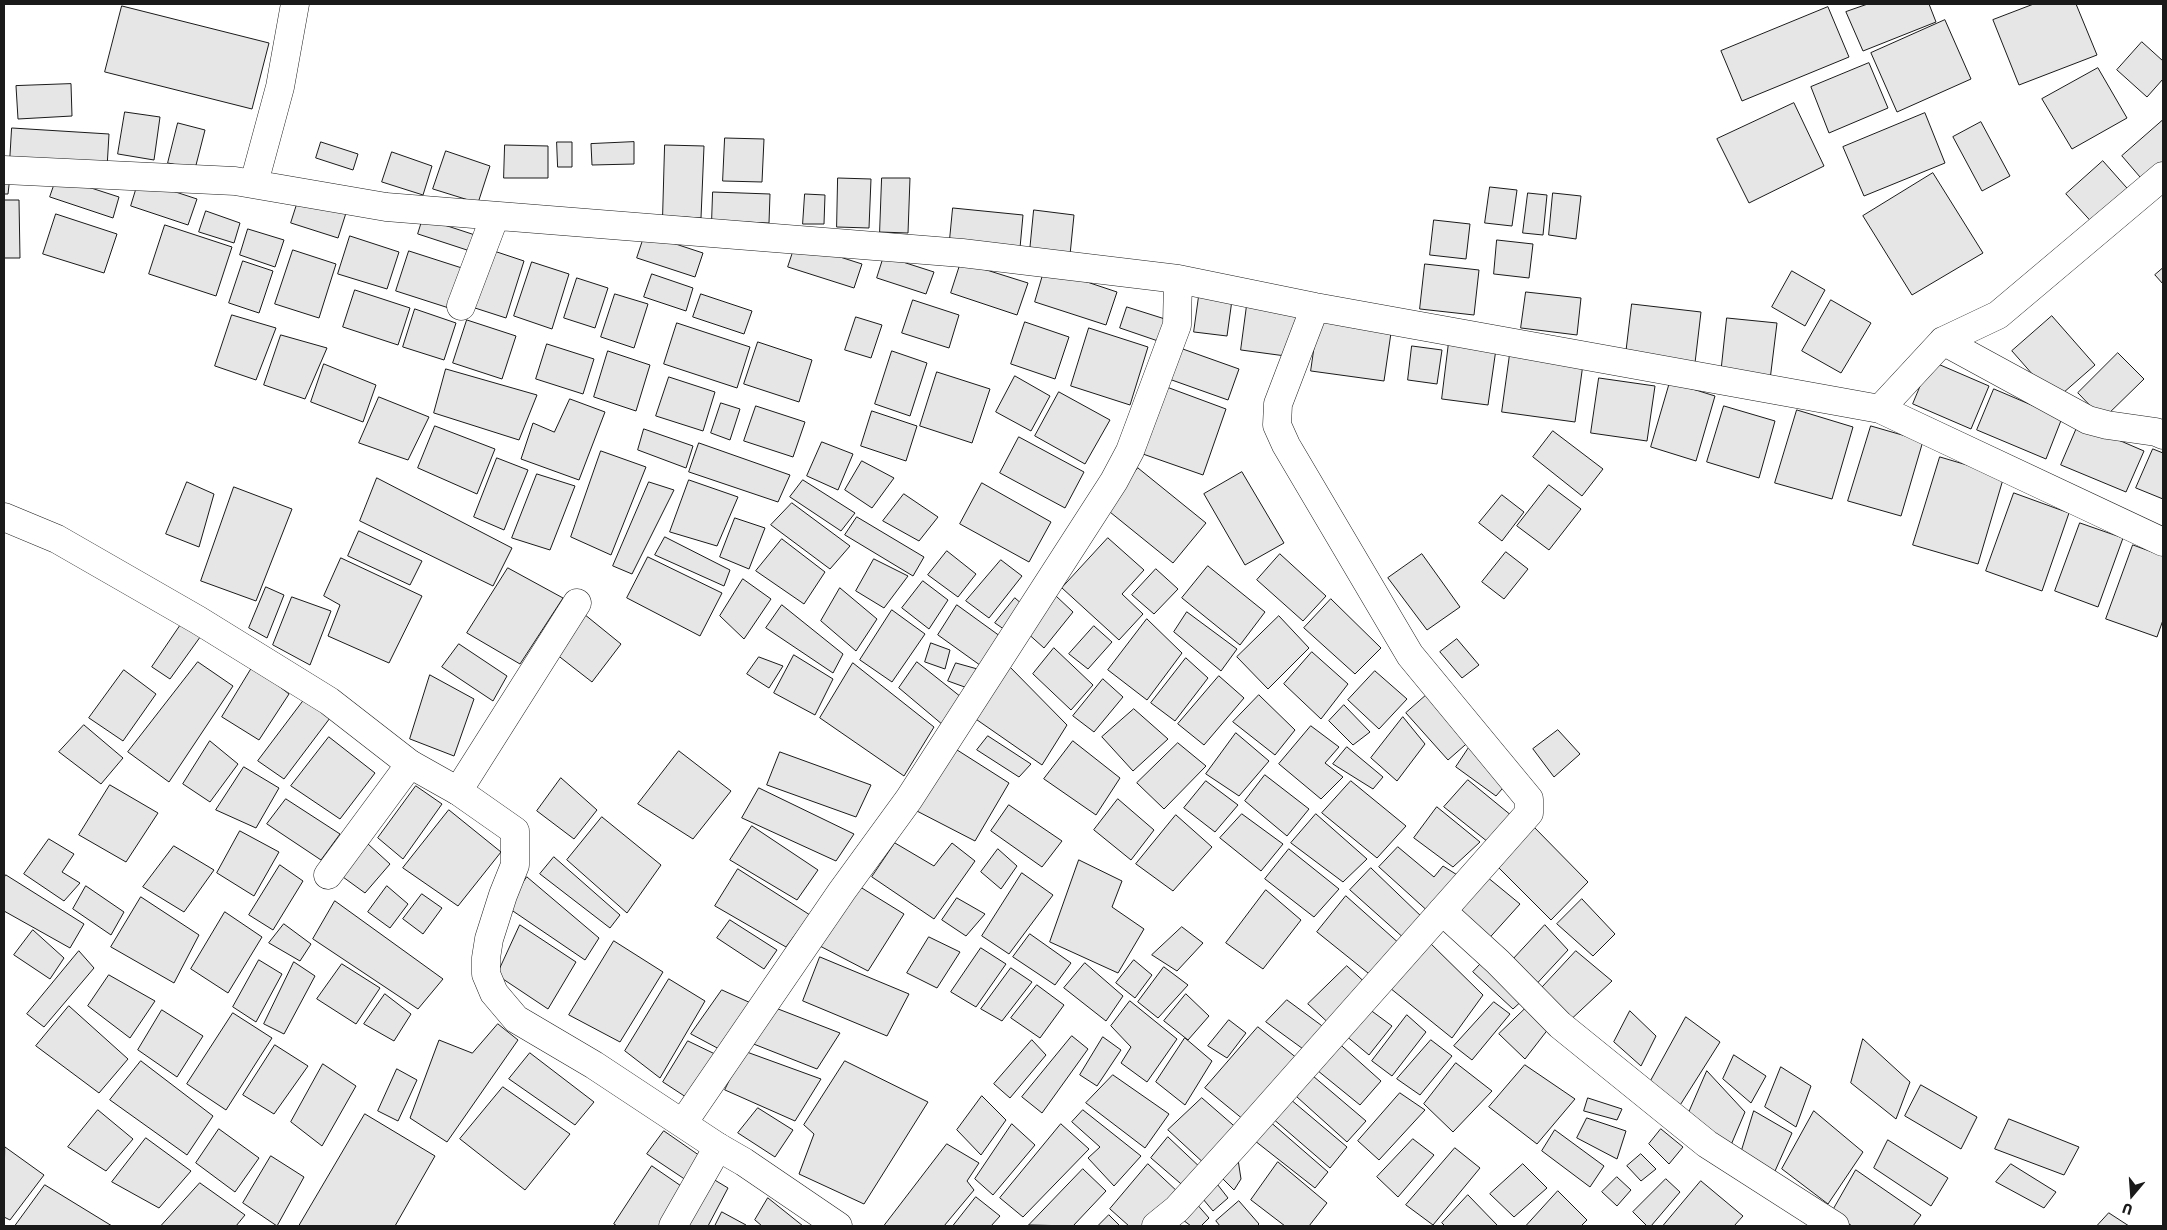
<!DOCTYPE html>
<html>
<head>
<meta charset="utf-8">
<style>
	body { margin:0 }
	#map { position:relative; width:2167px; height:1230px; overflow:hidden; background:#fff; font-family:Jost,sans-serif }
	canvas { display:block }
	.frame { position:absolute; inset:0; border:5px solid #1a1a1a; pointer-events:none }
	.north { position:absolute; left:2107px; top:1170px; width:50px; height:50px; -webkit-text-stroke:4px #fff; paint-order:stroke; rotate:198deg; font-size:14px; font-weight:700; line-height:20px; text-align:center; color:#1a1a1a }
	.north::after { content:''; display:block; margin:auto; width:18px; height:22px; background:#1a1a1a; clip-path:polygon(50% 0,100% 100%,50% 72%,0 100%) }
</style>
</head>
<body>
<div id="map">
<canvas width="2167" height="1230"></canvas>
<div class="frame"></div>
<div class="north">U</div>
</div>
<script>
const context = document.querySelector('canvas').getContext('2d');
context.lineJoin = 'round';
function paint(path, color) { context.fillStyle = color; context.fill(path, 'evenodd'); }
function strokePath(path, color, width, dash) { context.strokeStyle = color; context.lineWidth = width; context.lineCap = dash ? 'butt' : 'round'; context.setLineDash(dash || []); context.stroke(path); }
const building = new Path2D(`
	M1868,4H1929L1936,22L1863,51L1846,12Z
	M2034,4H2076L2097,55L2019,85L1993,20Z
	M122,6L269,43L252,109L105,72Z
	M1828,7L1849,57L1742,101L1721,51Z
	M1945,20L1971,79L1897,112L1871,53Z
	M2142,42L2163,61V79L2147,97L2117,70Z
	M1869,63L1888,108L1829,133L1811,87Z
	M2098,68L2127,118L2072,149L2042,99Z
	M71,84L72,116L18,119L16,86Z
	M1794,103L1824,166L1749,203L1717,139Z
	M125,112L160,117L154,160L118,154Z
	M1925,113L1945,163L1864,196L1843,147Z
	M2163,120V169L2146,184L2122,156Z
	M1981,122L2010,176L1982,191L1953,137Z
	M178,123L205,130L195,169L168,163Z
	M12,128L109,134L107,168L10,162Z
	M725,138L764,139L762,182L723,181Z
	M321,142L358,154L353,170L316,158Z
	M557,142H572V167H558Z
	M634,142V164L592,165L591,144Z
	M505,145L548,146V178H504Z
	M665,145L704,146L701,218L663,216Z
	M446,151L490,166L478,203L433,189Z
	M392,152L432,166L423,195L382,182Z
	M2103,161L2134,196L2097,228L2066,194Z
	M1933,173L1983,253L1912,295L1863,216Z
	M4,176H10L8,194H4Z
	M57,177L119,197L113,218L50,197Z
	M838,178L871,179L869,228L837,227Z
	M882,178H910L908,233L880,232Z
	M139,180L197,199L188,225L131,206Z
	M1490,187L1517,190L1512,226L1485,223Z
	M713,192L770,194L769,223L712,221Z
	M1528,193L1547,195L1543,235L1523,233Z
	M1553,193L1581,196L1576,239L1549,235Z
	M805,194L825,195L824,224H803Z
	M299,198L346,213L338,238L291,223Z
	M4,200H19L20,258H4Z
	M953,208L1023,215L1020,248L950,239Z
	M1034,210L1074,215L1070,255L1030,251Z
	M206,211L240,223L234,243L199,232Z
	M56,214L117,234L104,273L43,254Z
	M423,218L475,235L470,251L418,234Z
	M1434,220L1470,224L1466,259L1430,255Z
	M165,225L232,247L216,296L149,274Z
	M248,229L284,240L275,267L240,255Z
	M645,234L703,253L695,277L637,258Z
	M350,236L399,252L387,289L338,274Z
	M1497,240L1533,244L1529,278L1494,274Z
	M796,243L862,264L854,288L788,267Z
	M293,250L336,264L319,318L275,304Z
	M409,251L465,269L452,309L396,291Z
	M494,251L524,261L506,318L475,308Z
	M884,256L934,272L926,294L877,278Z
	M243,261L273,271L259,313L229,303Z
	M532,262L569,274L552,329L514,316Z
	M961,262L1028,283L1017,315L951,293Z
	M1425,264L1479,270L1474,315L1420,309Z
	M1045,268L1117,292L1106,325L1035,302Z
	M2163,268V284L2155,275Z
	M1792,271L1825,290L1805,326L1772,307Z
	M652,274L693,288L686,311L644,297Z
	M577,278L608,288L595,328L564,318Z
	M355,290L410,308L398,345L343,327Z
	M1526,292L1581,298L1577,335L1521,328Z
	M615,294L648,304L634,348L601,337Z
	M701,294L752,311L744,334L693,317Z
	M1199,296L1232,300L1227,336L1194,332Z
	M913,300L959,315L949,348L902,333Z
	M1831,300L1871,323L1841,373L1802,351Z
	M1632,304L1701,312L1695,363L1626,354Z
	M1247,305L1299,311L1293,357L1241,350Z
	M1127,307L1165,319L1158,341L1120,328Z
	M415,309L456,323L444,360L403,347Z
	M232,315L276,328L256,380L215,366Z
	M1319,316L1392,326L1384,381L1311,371Z
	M2052,316L2095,365L2055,400L2012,351Z
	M856,317L882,325L871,358L845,350Z
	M1727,318L1777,323L1770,380L1721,374Z
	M467,320L516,336L502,379L453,363Z
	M1025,322L1069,337L1055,379L1011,364Z
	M677,323L750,347L737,388L664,364Z
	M1089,328L1148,347L1130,405L1071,386Z
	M281,335L327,348L305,399L264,385Z
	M758,342L812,360L799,402L744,384Z
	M1449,342L1496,349L1488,405L1442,399Z
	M547,344L594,359L583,394L536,379Z
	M1412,346L1442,350L1437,384L1408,380Z
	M1180,348L1239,369L1228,400L1169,379Z
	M608,351L650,365L636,411L594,397Z
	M892,351L927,363L910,416L875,404Z
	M2118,353L2144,379L2103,419L2078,393Z
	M1510,354L1583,364L1575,422L1502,412Z
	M1931,361L1989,386L1971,429L1913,404Z
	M324,364L376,385L363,422L311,402Z
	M446,369L537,395L519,440L434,413Z
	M937,372L990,389L972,443L920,426Z
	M1015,376L1050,396L1031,431L996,412Z
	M669,377L715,392L703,431L656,416Z
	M1599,378L1655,386L1647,441L1591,433Z
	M1670,382L1715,396L1696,461L1651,447Z
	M1164,386L1226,409L1203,475L1140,453Z
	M1994,389L2062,418L2046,459L1977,430Z
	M1059,392L1110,420L1085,464L1035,436Z
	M379,397L429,417L408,460L359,443Z
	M570,399L605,412L579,480L521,459L533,423L554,432Z
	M721,403L740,409L730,440L711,433Z
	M756,406L805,422L793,457L744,441Z
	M1724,406L1775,421L1759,478L1707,462Z
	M1797,410L1853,427L1832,499L1775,483Z
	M872,411L917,426L906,461L861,446Z
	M2079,423L2144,451L2126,492L2061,465Z
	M435,426L495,449L477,494L418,468Z
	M1871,426L1923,441L1901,516L1848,501Z
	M644,429L693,446L686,468L638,450Z
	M1553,431L1603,469L1582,496L1533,457Z
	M1019,437L1084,472L1065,508L1000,473Z
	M822,442L853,454L838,490L807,476Z
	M699,443L790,475L778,502L689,472Z
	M2153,449L2163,453V499L2136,488Z
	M601,451L646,467L611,555L571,537Z
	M1940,457L2004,476L1978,564L1913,545Z
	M497,458L528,470L504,530L474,517Z
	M862,461L894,478L872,508L845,490Z
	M1138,468L1206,523L1173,563L1105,508Z
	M1242,472L1284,543L1245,565L1204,494Z
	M537,474L575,486L550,550L512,538Z
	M377,478L512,548L493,586L360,521Z
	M689,480L738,497L717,546L670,532Z
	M803,480L855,513L841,531L790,497Z
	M187,482L214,494L199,547L166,534Z
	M649,482L674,490L632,574L613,566Z
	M982,483L1051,522L1029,562L960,524Z
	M1549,485L1581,509L1549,550L1517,526Z
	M234,487L292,509L256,601L201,581Z
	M2014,493L2069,513L2042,591L1986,571Z
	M904,494L938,517L919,541L883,521Z
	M1502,495L1524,512L1502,541L1479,523Z
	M792,503L850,546L830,569L771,525Z
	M857,517L924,557L913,576L845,535Z
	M735,518L765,528L749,569L720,557Z
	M2080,523L2123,538L2098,607L2055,591Z
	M359,531L422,561L410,585L348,556Z
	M665,537L730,570L724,586L655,555Z
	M1108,538L1144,570L1122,594L1143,614L1119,640L1062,588Z
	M782,539L825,572L804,604L756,571Z
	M2133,545L2163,556V620L2157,637L2106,619Z
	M947,551L976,574L958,597L928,575Z
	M1506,552L1528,569L1504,599L1482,582Z
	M1280,554L1326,596L1303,621L1257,580Z
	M1422,554L1460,607L1427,630L1388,578Z
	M648,557L722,593L700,636L627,598Z
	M341,558L422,596L389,663L328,636L340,605L324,596Z
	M874,559L908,576L884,608L856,591Z
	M1001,560L1022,576L989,618L966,601Z
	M1208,566L1265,612L1240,645L1182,598Z
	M508,568L563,598L520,664L467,633Z
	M1156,569L1178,589L1154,614L1132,595Z
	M743,579L771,599L744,639L720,616Z
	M923,581L948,600L929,629L902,608Z
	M266,587L284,595L267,638L249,628Z
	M840,588L877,619L856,651L821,621Z
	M1056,596L1073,612L1044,648L1025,631Z
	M292,597L331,611L310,665L273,645Z
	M1015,598L1023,605L1008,632L995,623Z
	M1331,599L1381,648L1355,674L1304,628Z
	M782,605L843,654L833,673L766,628Z
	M957,605L1004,639L984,668L938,635Z
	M892,610L925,634L892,682L860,660Z
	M1187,612L1237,649L1221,671L1174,632Z
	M584,614L621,644L592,682L556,654Z
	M1279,616L1309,648L1268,689L1237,657Z
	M1147,619L1182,653L1147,700L1108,670Z
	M184,620L203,633L170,679L152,667Z
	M1094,626L1112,642L1088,669L1069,654Z
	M1457,639L1479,665L1462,678L1440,652Z
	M931,643L950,650L945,669L925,662Z
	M459,644L507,676L493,701L442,667Z
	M1054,648L1093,685L1071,710L1033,674Z
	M1312,652L1348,684L1321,719L1284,684Z
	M794,655L833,679L815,715L774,693Z
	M759,657L783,666L769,688L747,674Z
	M1186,658L1208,678L1175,721L1151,703Z
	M198,662L233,686L169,782L128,752Z
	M917,662L961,697L943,725L899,688Z
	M853,663L934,727L904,776L820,718Z
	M956,663L981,670L973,690L948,681Z
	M1006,663L1067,725L1042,765L970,715Z
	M253,666L289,694L259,740L222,717Z
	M124,670L156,694L123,741L89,718Z
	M1375,671L1407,699L1379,729L1348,700Z
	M430,675L474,699L454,756L410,739Z
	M1219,676L1244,698L1204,745L1178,724Z
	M1103,679L1123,697L1094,732L1073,716Z
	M1431,691L1473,738L1448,760L1406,713Z
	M1259,695L1295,730L1275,755L1233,722Z
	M307,696L333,714L284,779L258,761Z
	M1344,705L1370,732L1353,745L1329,721Z
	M1134,709L1168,739L1133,771L1102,737Z
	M1403,717L1425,744L1397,781L1371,758Z
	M84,725L123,758L101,784L59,752Z
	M1311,726L1339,747L1325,763L1343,777L1321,799L1279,764Z
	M1558,730L1580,754L1554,777L1533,749Z
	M1236,733L1269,761L1239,796L1206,774Z
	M988,736L1031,764L1019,777L977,750Z
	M329,737L375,773L340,819L291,786Z
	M210,741L238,764L210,802L183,784Z
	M1073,741L1120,778L1096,815L1044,779Z
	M1178,743L1206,766L1164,809L1137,783Z
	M1470,746L1508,782L1496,796L1456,767Z
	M1347,747L1383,777L1373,789L1333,764Z
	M954,748L1009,783L975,841L913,809Z
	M679,751L731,791L693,839L638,804Z
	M780,752L871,785L856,817L767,785Z
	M244,767L279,788L256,828L216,810Z
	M1265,775L1309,809L1287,836L1245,801Z
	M561,778L597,810L574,839L537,811Z
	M1468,780L1512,816L1488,842L1444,807Z
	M1206,781L1238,805L1215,832L1184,808Z
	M1351,781L1406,826L1377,858L1322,813Z
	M110,785L158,813L126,862L79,835Z
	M416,786L442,804L403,859L378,838Z
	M759,788L854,834L836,861L742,818Z
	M286,799L340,834L321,860L267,824Z
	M1118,799L1154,830L1131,860L1094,830Z
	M1009,805L1062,841L1042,867L991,831Z
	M1437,807L1480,842L1453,867L1414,838Z
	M449,810L501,852L458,906L403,868Z
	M1242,814L1283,844L1261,871L1220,838Z
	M1316,814L1367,859L1343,882L1291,843Z
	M1176,815L1212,847L1173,891L1136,864Z
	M602,817L661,865L627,913L567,860Z
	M1532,825L1588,882L1551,920L1493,862Z
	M752,826L818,870L797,900L730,860Z
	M240,831L279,852L254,896L217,873Z
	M49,839L74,854L62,872L80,883L64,901L24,874Z
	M895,843L934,866L952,843L975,861L934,919L872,877Z
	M368,844L390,864L365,893L343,877Z
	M174,846L214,870L184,912L143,887Z
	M1398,847L1434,877L1443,866L1462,878L1431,914L1379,867Z
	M998,849L1017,866L1001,889L981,872Z
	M1289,849L1339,889L1314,917L1265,879Z
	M554,857L620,915L610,928L540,874Z
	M1079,860L1122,881L1112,907L1144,929L1118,973L1050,942Z
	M280,865L303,881L273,930L249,915Z
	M1371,868L1424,919L1406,940L1350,890Z
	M738,869L810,915L786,947L715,906Z
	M1481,872L1520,904L1484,944L1448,910Z
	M1022,873L1053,895L1009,954L982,936Z
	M6,875L84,924L70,948L4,911V878Z
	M527,877L599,938L585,960L507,907Z
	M857,885L904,914L868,971L818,945Z
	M86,886L124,912L111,935L73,909Z
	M387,886L408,904L390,928L368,912Z
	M1266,890L1301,920L1263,969L1226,943Z
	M422,894L442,908L423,934L403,919Z
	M1346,896L1401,945L1373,977L1317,932Z
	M141,897L199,935L174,983L111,947Z
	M957,898L985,914L966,936L942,920Z
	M1582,899L1615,934L1593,956L1557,924Z
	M335,901L443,979L418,1009L313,939Z
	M225,912L262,937L228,993L191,969Z
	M730,920L777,950L764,969L717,938Z
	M284,924L311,944L300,961L269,943Z
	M520,925L576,962L548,1009L497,975Z
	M1545,925L1568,950L1530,991L1507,966Z
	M1182,927L1203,943L1177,971L1152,955Z
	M33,930L64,958L50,979L14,955Z
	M1030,934L1071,963L1055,985L1013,957Z
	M929,937L960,952L937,988L907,973Z
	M1427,940L1483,995L1452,1038L1390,988Z
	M614,941L663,972L620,1042L569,1015Z
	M981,948L1006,964L976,1007L951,992Z
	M79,951L94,968L44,1027L27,1014Z
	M1576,951L1612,981L1565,1025L1537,993Z
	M1489,955L1527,996L1513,1009L1473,972Z
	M820,957L909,994L887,1036L803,1001Z
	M259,960L282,974L256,1022L233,1007Z
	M1134,960L1152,975L1135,998L1116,983Z
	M294,962L315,976L284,1034L264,1024Z
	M1085,963L1123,996L1106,1021L1064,988Z
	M342,964L380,988L356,1024L317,999Z
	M1347,966L1370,987L1334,1028L1308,1004Z
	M1164,967L1188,985L1158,1018L1138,1002Z
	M1011,968L1032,982L1002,1021L981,1009Z
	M109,975L155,1001L130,1038L88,1006Z
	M669,979L705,1001L660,1078L625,1051Z
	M1037,985L1064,1005L1040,1038L1011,1018Z
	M722,990L753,1004L721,1050L691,1034Z
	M385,994L411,1014L394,1041L364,1024Z
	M1186,994L1209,1016L1188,1040L1164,1021Z
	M1287,1000L1329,1031L1310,1054L1266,1022Z
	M1130,1001L1177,1039L1147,1082L1121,1063L1131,1047L1111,1026Z
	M1494,1002L1510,1014L1472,1060L1454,1046Z
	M69,1006L128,1059L99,1093L36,1046Z
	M773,1007L840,1033L817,1069L746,1041Z
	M1527,1007L1549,1028L1525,1059L1499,1034Z
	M1369,1009L1392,1026L1369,1055L1345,1035Z
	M162,1010L203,1036L177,1077L138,1050Z
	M1630,1011L1656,1036L1641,1066L1614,1042Z
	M233,1013L272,1038L226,1110L187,1084Z
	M1407,1015L1426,1032L1392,1076L1372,1061Z
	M1686,1017L1720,1042L1677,1110L1648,1086Z
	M1229,1020L1246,1033L1227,1058L1208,1046Z
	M498,1024L518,1040L447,1142L410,1118L439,1040L472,1053Z
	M1258,1027L1298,1059L1244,1120L1205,1088Z
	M1072,1036L1088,1049L1042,1113L1022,1097Z
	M1103,1037L1121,1050L1097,1086L1080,1075Z
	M1185,1038L1212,1061L1185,1105L1156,1082Z
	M1334,1039L1381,1081L1360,1105L1312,1066Z
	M1863,1039L1910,1082L1896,1119L1851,1083Z
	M1032,1040L1046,1055L1010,1098L994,1084Z
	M1431,1040L1452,1056L1420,1095L1397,1079Z
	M688,1041L717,1055L689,1099L663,1082Z
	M275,1045L308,1066L274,1114L243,1095Z
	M744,1051L821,1079L795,1121L725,1090Z
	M530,1053L594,1102L575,1125L509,1079Z
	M1734,1055L1766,1076L1751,1103L1723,1079Z
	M141,1061L213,1116L187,1155L110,1100Z
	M845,1061L928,1102L864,1204L799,1174L814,1134L804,1125Z
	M1456,1063L1492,1091L1453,1132L1424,1104Z
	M323,1064L356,1086L322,1146L291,1122Z
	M1525,1065L1575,1099L1537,1144L1489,1107Z
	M1781,1067L1811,1086L1796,1127L1765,1107Z
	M397,1069L417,1080L398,1121L378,1111Z
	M1707,1071L1745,1112L1728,1152L1687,1117Z
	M1113,1075L1169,1114L1145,1148L1086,1103Z
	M1313,1076L1366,1121L1347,1142L1297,1097Z
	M1921,1085L1977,1117L1961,1149L1905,1116Z
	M503,1087L570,1134L525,1190L460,1139Z
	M1400,1093L1425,1110L1379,1160L1358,1141Z
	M982,1096L1006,1120L981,1155L957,1130Z
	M1202,1098L1240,1131L1207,1166L1168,1130Z
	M1588,1098L1622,1109L1617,1120L1584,1111Z
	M1290,1099L1347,1147L1330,1168L1271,1117Z
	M758,1108L793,1130L775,1157L738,1133Z
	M98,1110L133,1139L106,1171L68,1147Z
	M1083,1110L1141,1156L1114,1186L1088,1158L1100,1147L1072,1122Z
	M1754,1111L1792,1133L1771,1180L1741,1153Z
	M1814,1111L1863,1152L1828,1204L1782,1169Z
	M365,1114L435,1156L395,1226H299Z
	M1587,1118L1626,1131L1617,1159L1577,1138Z
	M2009,1119L2079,1147L2064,1175L1995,1149Z
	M1268,1120L1328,1172L1315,1188L1250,1137Z
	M1012,1124L1035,1145L993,1195L975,1179Z
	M1061,1124L1089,1149L1023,1217L1000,1198Z
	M219,1129L259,1158L235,1192L196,1163Z
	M1661,1129L1683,1147L1669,1164L1649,1144Z
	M1555,1130L1604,1166L1590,1187L1542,1151Z
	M664,1131L703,1158L689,1182L647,1154Z
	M1168,1137L1204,1171L1187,1189L1151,1158Z
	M146,1138L191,1171L159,1208L112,1182Z
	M1413,1139L1434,1155L1398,1197L1377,1177Z
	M1888,1140L1948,1178L1931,1206L1874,1168Z
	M947,1144L979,1163L967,1181L974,1190L944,1226H884Z
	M5,1147L44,1175L10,1220L4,1217Z
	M1455,1148L1480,1168L1433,1225L1406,1205Z
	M1237,1153L1241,1179L1234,1190L1218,1174Z
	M1641,1154L1656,1169L1641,1181L1627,1166Z
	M271,1156L304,1177L277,1226L243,1203Z
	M1278,1162L1327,1203L1309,1226H1285L1251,1200Z
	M1148,1164L1179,1193L1143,1226H1129L1110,1209Z
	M1523,1164L1547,1188L1514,1217L1490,1194Z
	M2011,1164L2056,1192L2044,1208L1996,1182Z
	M652,1166L684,1188L659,1226H617L614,1224Z
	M1083,1169L1106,1191L1073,1226L1029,1225Z
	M1856,1170L1921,1215L1913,1226H1852L1832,1212Z
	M708,1176L728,1188L708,1226H679Z
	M1617,1177L1631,1190L1617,1206L1602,1192Z
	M1666,1179L1680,1192L1651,1226H1647L1633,1212Z
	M1214,1180L1228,1198L1213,1211L1198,1193Z
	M1701,1181L1743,1216L1734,1226H1663Z
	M200,1183L245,1215L236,1226H161Z
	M45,1185L112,1226H15Z
	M1558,1191L1587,1220L1581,1226H1526Z
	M1468,1195L1498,1226H1445L1442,1223Z
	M976,1197L1000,1216L991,1226H953Z
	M768,1198L803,1226H762L755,1220Z
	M1239,1201L1259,1224L1257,1226H1220L1216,1221Z
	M1195,1202L1209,1218L1201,1226H1191L1179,1217Z
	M722,1212L746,1225L745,1226H715Z
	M2109,1213L2129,1226H2097Z
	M1109,1215L1120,1226H1098Z`);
paint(building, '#e6e6e6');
strokePath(building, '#1a1a1a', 1);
const minor = new Path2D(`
	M4,170L235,181L386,207L962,253L1178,279L1315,307L1880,409L2163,542
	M254,183L280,87L295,4
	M461,306L495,216
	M1943,341L2088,420L2107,425L2156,432L2163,435
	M1880,409L1943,341L1998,315L2163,176
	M458,791L577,603
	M328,875L410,764
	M1442,911L1498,962L1560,1025L1707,1144L1835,1226
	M683,1123L842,891L909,799L1114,481L1130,451L1177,325L1178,279
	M673,1226L718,1147
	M1156,1226L1177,1209L1242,1137L1529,813V799L1410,655L1286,445L1277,425L1278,404L1315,307`);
const tertiary = new Path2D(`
	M4,517L57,539L198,620L329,701L410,764L458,791L515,831V865L503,895L489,939L486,958V974L494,993L516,1019L594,1065L718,1147L744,1162L838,1226`);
strokePath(minor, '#1a1a1a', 29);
strokePath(tertiary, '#1a1a1a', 29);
strokePath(minor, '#fff', 28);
strokePath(tertiary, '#fff', 28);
</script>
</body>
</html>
